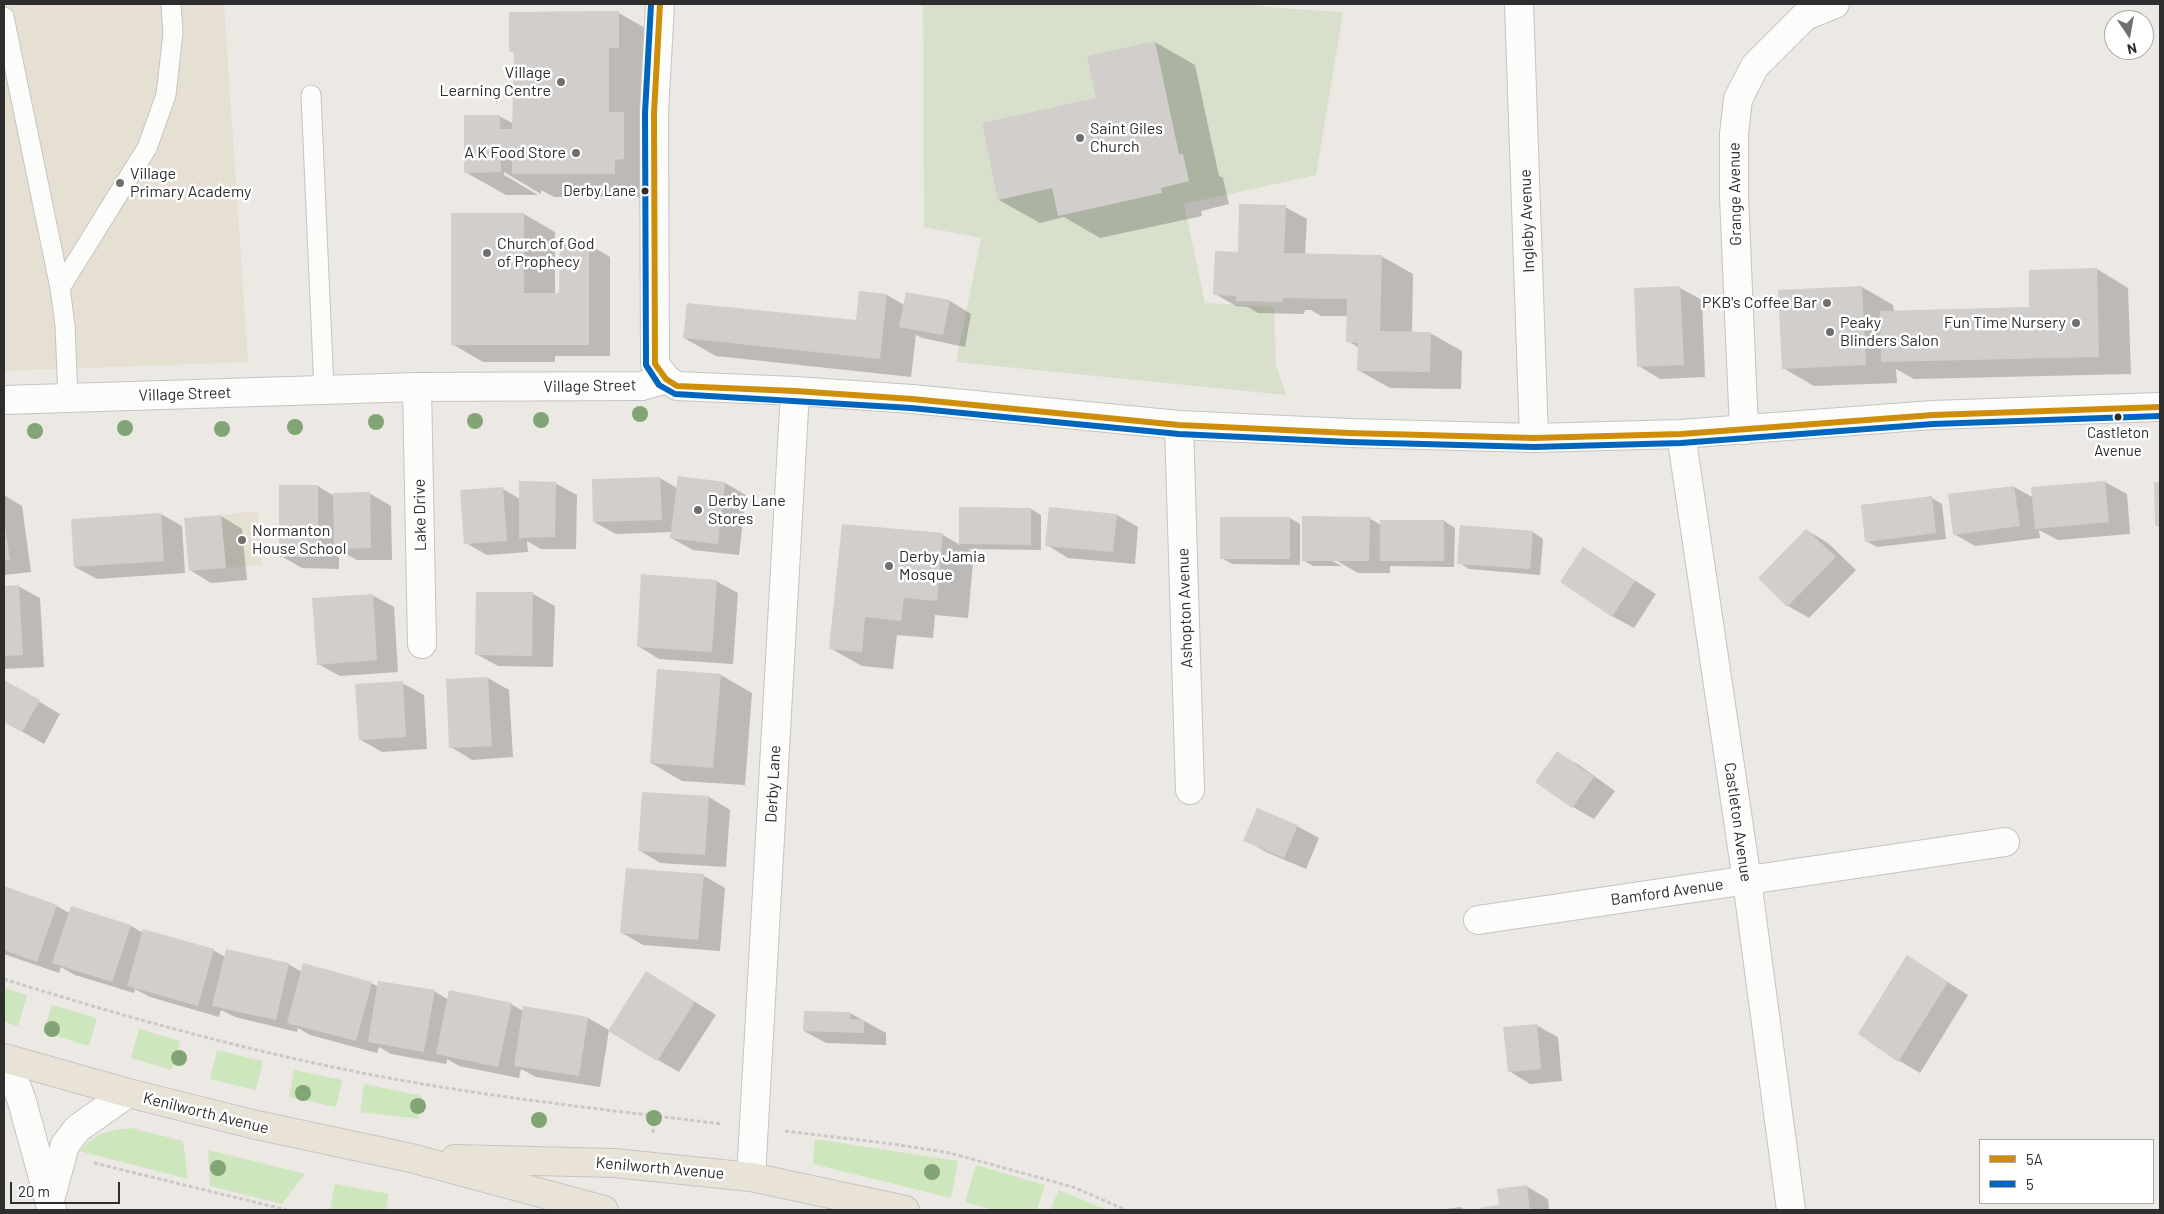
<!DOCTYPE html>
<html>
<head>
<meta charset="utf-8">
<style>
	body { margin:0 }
	#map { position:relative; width:2164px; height:1214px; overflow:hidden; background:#ece8e4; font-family:Barlow,sans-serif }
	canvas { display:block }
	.frame { position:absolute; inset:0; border:5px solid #2e2e2e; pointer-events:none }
	.legend { position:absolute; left:1979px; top:1139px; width:175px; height:65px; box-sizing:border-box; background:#fff; border:1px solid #ababab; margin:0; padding:6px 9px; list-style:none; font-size:15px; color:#2e2e2e }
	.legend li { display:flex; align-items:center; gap:10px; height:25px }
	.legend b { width:25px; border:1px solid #ababab }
	.north { position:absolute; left:2104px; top:10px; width:50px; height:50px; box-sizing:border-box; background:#fff; border:1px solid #ababab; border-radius:50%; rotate:168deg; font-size:14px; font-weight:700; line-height:20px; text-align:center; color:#2e2e2e }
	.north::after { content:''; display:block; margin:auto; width:18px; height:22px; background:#706f6e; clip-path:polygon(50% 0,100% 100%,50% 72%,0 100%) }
	.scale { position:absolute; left:10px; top:1182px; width:110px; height:22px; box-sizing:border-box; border:2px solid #2e2e2e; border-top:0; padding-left:6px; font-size:15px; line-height:18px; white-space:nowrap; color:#2e2e2e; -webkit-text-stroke:4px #fff; paint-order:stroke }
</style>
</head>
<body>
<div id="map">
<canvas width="2164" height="1214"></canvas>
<div class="frame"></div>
<ul class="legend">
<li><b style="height:6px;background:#cf8e09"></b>5A</li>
<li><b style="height:6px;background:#0065bd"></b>5</li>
</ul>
<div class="north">N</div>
<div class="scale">20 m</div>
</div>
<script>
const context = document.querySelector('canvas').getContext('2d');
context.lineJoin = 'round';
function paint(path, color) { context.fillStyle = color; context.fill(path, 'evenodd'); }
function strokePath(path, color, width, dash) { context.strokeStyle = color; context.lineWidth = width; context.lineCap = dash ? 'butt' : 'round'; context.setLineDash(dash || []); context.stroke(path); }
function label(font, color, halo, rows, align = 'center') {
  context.font = font + ' Barlow,sans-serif'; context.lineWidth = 5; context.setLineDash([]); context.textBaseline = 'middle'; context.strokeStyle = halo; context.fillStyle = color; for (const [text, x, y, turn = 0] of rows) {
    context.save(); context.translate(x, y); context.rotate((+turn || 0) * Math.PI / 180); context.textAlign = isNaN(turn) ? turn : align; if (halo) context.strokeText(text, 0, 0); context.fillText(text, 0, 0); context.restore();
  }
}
paint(new Path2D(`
	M4,4H224L248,362L4,371Z
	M258,511L262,565L226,568L221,515Z`), '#e6e0d3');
paint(new Path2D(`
	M4,988L27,995L18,1026L4,1022Z
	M52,1005L97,1018L89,1046L43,1032Z
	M139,1029L180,1041L172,1070L131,1058Z
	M217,1050L263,1061L256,1090L210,1079Z
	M294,1070L342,1080L336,1107L289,1097Z
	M364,1084L422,1096L418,1119L360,1112Z
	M131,1128L183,1141L188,1179L79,1151C97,1133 106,1130 131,1128Z
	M815,1139L958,1161L951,1198L813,1164Z
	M208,1150L305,1174L282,1204L210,1186Z
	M976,1165L1045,1185L1037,1210H994L965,1202Z
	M335,1184L389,1194L386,1210H330Z
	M1059,1190L1107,1210H1050Z`), '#cee6be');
paint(new Path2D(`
	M923,4H1246L1280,8L1343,12L1316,175L1184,204L1205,303L1274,307L1276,365L1286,395L956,362L981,238L924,227Z`), '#d8e0cc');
paint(new Path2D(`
	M619,13L659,36L656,197H554L541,190V194L504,172V175L538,195H506L465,172L499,116L514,124L515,53L510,51Z
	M1155,42L1195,65L1219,176L1223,178L1229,204L1201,211L1202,216L1100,238L1064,217L1040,223L999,200Z
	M1285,207L1307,219L1305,255L1381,256L1413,274L1412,333H1430L1462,351L1461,389L1390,388L1358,370L1359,348L1348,341V316H1321L1311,310H1305L1304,314L1258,313L1248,307L1236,306L1215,294L1239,253Z
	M524,214L555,232V294H561L588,244L610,257V356H555V362H483L452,344Z
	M2097,269L2128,288L2131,374L1914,379L1896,369L1897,383L1814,386L1783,368L1862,287L1893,305L1894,312L2031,308Z
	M1680,288L1702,300L1705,377L1660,379L1639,366L1635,289Z
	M907,293L950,301L971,314L965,347L922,338L916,335L911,377L716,356L684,338L857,322L887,295L904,305Z
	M660,478L677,488L679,478L725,483L746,495L739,555L693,550L671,538L672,532L616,534L594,522Z
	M2105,482L2127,494L2130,534L2058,540L2039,530L2040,538L1975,546L1954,534L2014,487L2034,498L2033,488Z
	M555,483L577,495L576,549H541L527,541L528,552L487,555L466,543L503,489L520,499Z
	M2156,483H2160V527L2156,525Z
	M318,486L334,496L369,493L391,506L392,560H357L339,550V569L302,568L281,556Z
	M4,495L22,506L31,572L4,575Z
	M1932,498L1942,504L1946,539L1877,547L1866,541Z
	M960,508L1031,509L1041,515V550L968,549L974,553L968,618L935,615L933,638L897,635L893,669L862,666L830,648L943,535L960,545Z
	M161,514L182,526L185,573L97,579L75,567Z
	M1117,515L1138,527L1135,564L1068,558L1047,545Z
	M221,516L242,529L247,580L211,583L190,570Z
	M1290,518L1300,524V565L1232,564L1222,558Z
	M1369,518L1381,525V522L1444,521L1455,528L1454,567L1390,566V573H1358L1330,557L1329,559L1342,566H1313L1303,560Z
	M1806,530L1828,543L1856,570L1809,618L1788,606Z
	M1533,532L1543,539L1540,575L1469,569L1459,563Z
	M1584,548L1656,594L1634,628L1612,616Z
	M716,581L738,593L733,664L659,659L638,646Z
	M18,586L40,598L44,667L4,669V587Z
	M477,593L533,594L555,606L553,667L498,666L476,654Z
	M372,595L394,607L398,672L340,676L318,664Z
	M721,675L752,693L745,785L682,781L651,763Z
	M488,678L509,690L513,757L472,760L451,747Z
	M4,681L60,714L44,744L4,721Z
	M402,683L424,695L427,749L382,752L361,740Z
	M1557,753L1579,765L1615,791L1594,819L1573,807Z
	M709,797L730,810L726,867L660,863L639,850Z
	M1297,826L1319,838L1306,869L1266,852L1245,840Z
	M704,876L725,888L720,951L643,945L622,933Z
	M4,887L57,906L69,913L131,926L143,933L213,950L225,957L288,964L302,972L371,983L379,987L434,991L449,1000L511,1004L523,1011L524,1008L588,1018L609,1030L600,1087L536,1077L521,1069L519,1078L459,1066L447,1059L446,1064L391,1054L379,1047L377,1053L310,1035L298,1028L297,1032L235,1017L221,1010L219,1017L150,997L135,989L134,993L75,975L61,967L59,973L4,954Z
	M1908,957L1968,995L1920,1073L1898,1060Z
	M668,985L716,1015L679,1072L658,1060Z
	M850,1013L886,1033V1045L826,1043L804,1031Z
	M1536,1025L1558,1037L1562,1081L1530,1084L1509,1071Z
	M1526,1186L1548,1199L1549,1210H1481V1209L1500,1206Z
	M1460,1207L1465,1210H1439Z`), '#0003');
paint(new Path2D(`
	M619,11V48H609V112H624V159L615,160V174H512V155H501V172L464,173V115H500V129H512L514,52L509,51V12Z
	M1155,41L1179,154H1183L1189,181L1161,188L1162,193L1058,216L1052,188L998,200L982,123L1096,98L1087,56Z
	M1239,204L1286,205L1284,253L1382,255L1380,331L1431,332L1430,372L1357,371L1358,343L1346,342L1347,299L1283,298V302L1236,301V296L1213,295L1215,251L1238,252Z
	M451,213H524V293H559L560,243H589V345H451Z
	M2097,268L2099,357L1881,362L1880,311L2029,307V270Z
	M1680,286L1684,365L1637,367L1634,288Z
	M1862,286L1866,365L1782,369L1778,290Z
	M859,291L887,294L880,359L683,338L687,303L856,320Z
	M906,292L950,300L943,335L899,327Z
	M678,476L725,482L718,544L670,538Z
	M660,477L662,520L593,522L592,479Z
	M519,481L556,482L555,537L519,538Z
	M2105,481L2109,522L2035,529L2031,487Z
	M2154,482H2160V525H2155Z
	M279,485H318V557H279Z
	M2014,486L2020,526L1953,535L1948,494Z
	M503,487L507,541L464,544L460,490Z
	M370,492L371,548L334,549L333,493Z
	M1932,496L1936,533L1865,542L1861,505Z
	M959,507L1031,508V545L959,544Z
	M1049,507L1117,514L1113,552L1045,546Z
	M161,513L164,561L74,567L71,519Z
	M221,515L226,568L189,571L184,518Z
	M1302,516L1370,517L1369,561H1302Z
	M1220,517H1290V559H1220Z
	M4,520L10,560L4,561Z
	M1380,520H1444V561H1380Z
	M842,524L943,533L937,601L904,598L901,621L865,617L862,652L829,649Z
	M1460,525L1533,531L1530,569L1457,564Z
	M1806,529L1836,557L1787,607L1758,578Z
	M1583,547L1635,581L1612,617L1560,582Z
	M641,574L717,580L712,652L637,647Z
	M19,585L23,655L4,656V586Z
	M476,592H533L532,656L475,655Z
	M373,594L377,660L317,665L312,598Z
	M657,669L721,674L713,768L650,763Z
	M488,677L492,746L449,748L446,679Z
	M4,680L40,700L22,732L4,722Z
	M403,681L406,737L359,740L355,684Z
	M1557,751L1594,777L1572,808L1535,782Z
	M642,792L709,796L705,855L638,851Z
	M1257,808L1298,825L1284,858L1243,841Z
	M626,868L704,874L698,940L620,933Z
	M4,886L57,905L37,962L4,950Z
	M71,906L131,925L112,982L52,963Z
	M143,929L214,949L198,1006L127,986Z
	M226,949L289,963L276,1020L212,1006Z
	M1907,955L1948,982L1898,1062L1858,1034Z
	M303,963L372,982L356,1041L287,1023Z
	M646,971L695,1002L657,1061L608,1031Z
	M378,981L435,990L424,1052L368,1042Z
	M449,990L512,1003L498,1067L436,1054Z
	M523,1006L588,1017L579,1076L514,1066Z
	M804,1011L850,1012V1019L864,1020V1033L803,1031Z
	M1537,1024L1541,1069L1508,1072L1503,1027Z
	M1527,1185L1530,1210H1480L1479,1208L1499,1205L1497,1189Z`), '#d1cecb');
const service = new Path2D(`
	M4,17L60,288L65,325L68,398
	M311,95L324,390
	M60,288L147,148L166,95L173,33L171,4`);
const minor = new Path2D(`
	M1519,4L1534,438
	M417,387L422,644
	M1179,425L1190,790
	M1681,434L1747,881L1791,1210
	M1478,920L2005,842
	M6,1059L21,1098L52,1210
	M751,1177L795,391
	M50,1200L65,1145L77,1129L128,1093`);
const tertiary = new Path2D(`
	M660,4L654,113L655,364L666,379L677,386L795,391L912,399L1179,425L1349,433L1534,438L1681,434L1933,415L2160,407
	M4,400L417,387L642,386L666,379
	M1744,430L1734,196V134L1738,99L1755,66L1805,16L1835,4`);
const trunk = new Path2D(`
	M4,1058L128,1093L252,1124L411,1158L604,1210
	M455,1159L614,1163L751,1177L905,1210`);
strokePath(service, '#c5c4c5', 21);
strokePath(minor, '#c5c4c5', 30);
strokePath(tertiary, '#c5c4c5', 30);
strokePath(trunk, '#c6c5c4', 30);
strokePath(new Path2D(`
	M4,979C137,1021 273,1058 411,1082C514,1100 618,1111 722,1124
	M653,1116V1134
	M785,1131L893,1144L950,1153L1073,1187L1126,1210
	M94,1163L287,1210`), '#c9c9c8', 3, [4, 2.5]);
strokePath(service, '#fcfcfb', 19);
strokePath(minor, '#fcfcfb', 28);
strokePath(tertiary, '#fcfcfb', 28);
strokePath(trunk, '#e9e2d6', 28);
strokePath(new Path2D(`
	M660,4L654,113L655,364L666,379L677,386L795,391L912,399L1179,425L1349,433L1534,438L1681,434L1933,415L2160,407`), '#cf8e09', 6);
strokePath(new Path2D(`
	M651,4L645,113L646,365L659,385L675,394L911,408L1179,434L1349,442L1534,447L1681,443L1933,424L2160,416`), '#0065bd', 6);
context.fillStyle = '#82a575';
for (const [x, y] of [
	[640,414],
	[541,420],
	[475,421],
	[376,422],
	[295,427],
	[125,428],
	[222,429],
	[35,431],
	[52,1029],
	[179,1058],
	[303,1093],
	[418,1106],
	[654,1118],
	[539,1120],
	[218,1168],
	[932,1172]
]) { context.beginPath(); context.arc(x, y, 8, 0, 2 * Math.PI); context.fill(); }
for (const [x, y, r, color] of [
	[561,82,5,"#706f6e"],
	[1080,138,5,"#706f6e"],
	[576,153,5,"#706f6e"],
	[120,183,5,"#706f6e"],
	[645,191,4.5,"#2e2e2e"],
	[487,253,5,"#706f6e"],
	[1827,303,5,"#706f6e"],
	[2076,323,5,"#706f6e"],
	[1830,332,5,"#706f6e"],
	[2118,417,4.5,"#2e2e2e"],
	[698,510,5,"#706f6e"],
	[242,540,5,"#706f6e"],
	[889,566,5,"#706f6e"]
]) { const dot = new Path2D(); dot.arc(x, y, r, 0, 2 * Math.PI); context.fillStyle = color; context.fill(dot); strokePath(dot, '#fff', 2); }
label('15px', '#2e2e2e', '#fff', [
	["Derby Lane",636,191],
	["Castleton",2118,433,"center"],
	["Avenue",2118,451,"center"]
], 'right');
label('16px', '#2e2e2e', '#fff', [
	["Village",551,73,"right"],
	["Learning Centre",551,91,"right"],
	["Saint Giles",1090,129],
	["Church",1090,147],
	["A K Food Store",566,153,"right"],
	["Village",130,174],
	["Primary Academy",130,192],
	["Church of God",497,244],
	["of Prophecy",497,262],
	["PKB's Coffee Bar",1817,303,"right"],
	["Peaky",1840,323],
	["Blinders Salon",1840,341],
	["Fun Time Nursery",2066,323,"right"],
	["Derby Lane",708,501],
	["Stores",708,519],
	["Normanton",252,531],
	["House School",252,549],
	["Derby Jamia",899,557],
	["Mosque",899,575]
], 'left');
label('16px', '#2e2e2e', '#fff', [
	["Grange Avenue",1735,194,-91],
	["Ingleby Avenue",1527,221,-92],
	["Village Street",590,386,-1],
	["Village Street",185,394,-2],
	["Lake Drive",420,515,-91],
	["Ashopton Avenue",1185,608,-92],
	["Derby Lane",773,784,-87],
	["Castleton Avenue",1738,822,82],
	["Bamford Avenue",1667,892,-8],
	["Kenilworth Avenue",206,1113,14],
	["Kenilworth Avenue",660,1168,5]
]);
</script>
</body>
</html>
